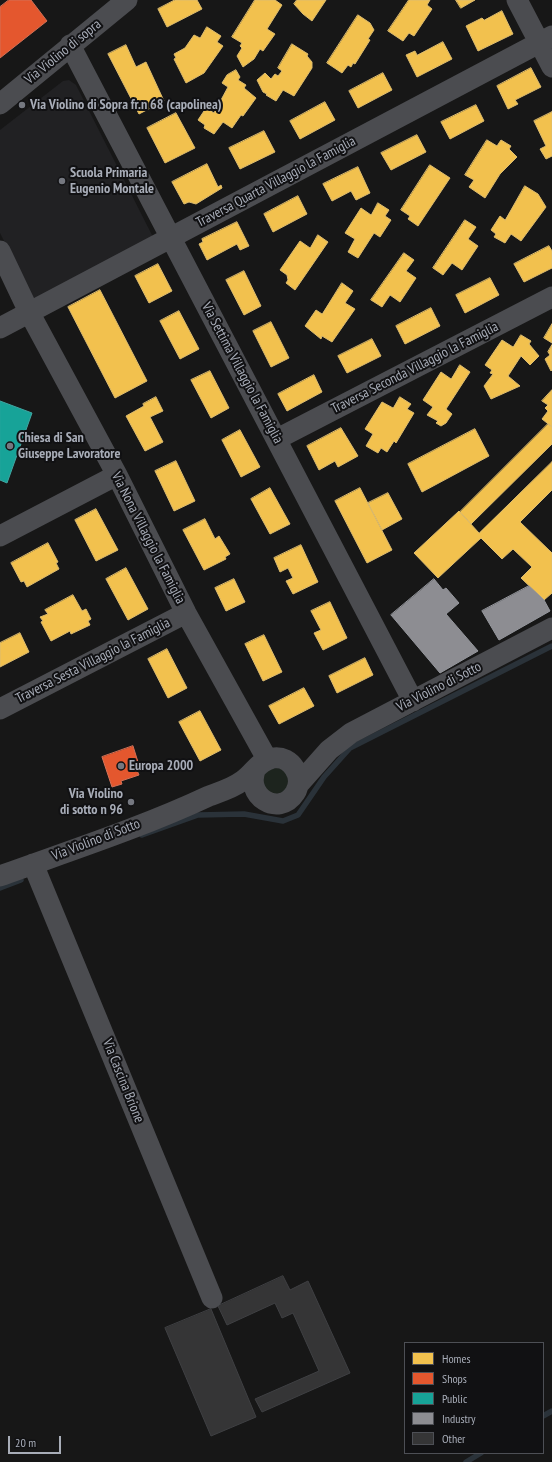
<!DOCTYPE html>
<html>
<head>
<meta charset="utf-8">
<style>
	body { margin:0 }
	#map { position:relative; width:552px; height:1462px; overflow:hidden; background:#171717; font-family:"PT Sans Narrow",sans-serif }
	canvas { display:block }
	.legend { position:absolute; left:404px; top:1342px; width:140px; height:112px; box-sizing:border-box; background:#111113; border:1px solid #4d4f55; margin:0; padding:5px 7px; list-style:none; font-size:12px; color:#a8adb8 }
	.legend li { display:flex; align-items:center; gap:8px; height:20px }
	.legend b { width:20px; border:1px solid #4d4f55 }
	.scale { position:absolute; left:8px; top:1436px; width:53px; height:18px; box-sizing:border-box; border:2px solid #a8adb8; border-top:0; padding-left:5px; font-size:12px; line-height:14px; white-space:nowrap; color:#a8adb8; -webkit-text-stroke:3px #111113; paint-order:stroke }
</style>
</head>
<body>
<div id="map">
<canvas width="552" height="1462"></canvas>
<ul class="legend">
<li><b style="height:11px;background:#f2c14e"></b>Homes</li>
<li><b style="height:11px;background:#e4572e"></b>Shops</li>
<li><b style="height:11px;background:#17a398"></b>Public</li>
<li><b style="height:11px;background:#8d8d92"></b>Industry</li>
<li><b style="height:11px;background:#353536"></b>Other</li>
</ul>
<div class="scale">20 m</div>
</div>
<script>
const context = document.querySelector('canvas').getContext('2d');
context.lineJoin = 'round';
function paint(path, color) { context.fillStyle = color; context.fill(path, 'evenodd'); }
function strokePath(path, color, width, dash) { context.strokeStyle = color; context.lineWidth = width; context.lineCap = dash ? 'butt' : 'round'; context.setLineDash(dash || []); context.stroke(path); }
function label(font, color, halo, rows, align = 'center') {
  context.font = font + ' "PT Sans Narrow",sans-serif'; context.lineWidth = 4; context.setLineDash([]); context.textBaseline = 'middle'; context.strokeStyle = halo; context.fillStyle = color; for (const [text, x, y, turn = 0] of rows) {
    context.save(); context.translate(x, y); context.rotate((+turn || 0) * Math.PI / 180); context.textAlign = isNaN(turn) ? turn : align; if (halo) context.strokeText(text, 0, 0); context.fillText(text, 0, 0); context.restore();
  }
}
paint(new Path2D(`
	M69,80L76,85L155,241L34,301L0,233V130L63,81Z`), '#212123');
paint(new Path2D(`
	M263 781a13 13 0 1 1 26 0a13 13 0 1 1-26 0Z`), '#1d241e');
const homes = new Path2D(`
	M175,0H197L202,9L167,27L158,9Z
	M255,0H275L282,5L267,29L275,34L263,51L260,49L254,59L243,67L237,56L242,48L240,46L242,43L232,37Z
	M297,0H326L312,21L303,14L294,4Z
	M409,0H430L427,5L432,9L414,36L409,33L403,41L388,31Z
	M456,0H475L461,8Z
	M502,11L513,34L478,51L466,26L482,18L484,20Z
	M358,15L370,23L374,30L368,39L370,40L355,64L353,63L351,67L348,65L342,73L327,63Z
	M207,27L221,36L217,42L223,46L204,73L186,83L174,59L176,58L174,54L185,48L194,35L200,38Z
	M443,42L452,59L417,77L406,55L415,51L417,55Z
	M292,44L308,54L307,56L312,62V68L294,96L283,90L276,101L266,95L267,94L263,92L257,80L265,73L271,79L275,74L278,76L282,71L278,68Z
	M126,45L136,67L146,62L164,101L139,114L108,54Z
	M531,68L541,87L515,100L518,104L508,109L497,86Z
	M236,70L240,77L238,80L246,85L244,88L256,98L243,116L241,115L232,128L223,122L214,134L204,128L205,125L198,120L206,108L214,113L228,87L222,83L227,75Z
	M383,73L392,90L358,108L349,91Z
	M325,102L335,120L300,139L290,121Z
	M476,105L484,121L450,139L441,122Z
	M552,112V156L546,159L540,149L546,146L534,121Z
	M176,113L195,148L165,163L147,128Z
	M264,131L275,152L240,169L229,148Z
	M417,135L426,152L391,170L381,153Z
	M487,140L497,146L501,140L511,146L509,149L517,157L500,174L485,198L469,187L474,180L465,175Z
	M207,164L218,187L221,185L222,188L196,204L189,202L184,204L172,182Z
	M430,165L450,178L418,226L408,219L410,216L401,210Z
	M358,167L370,193L356,200L351,191L332,201L323,184Z
	M525,186L538,194L546,207L521,241L511,234L505,243L494,237L496,234L491,230L500,216L505,220Z
	M298,196L307,214L273,232L264,214Z
	M378,203L389,210L385,216L391,220L380,237L374,233L358,258L348,252L355,239L345,233L361,208L371,215Z
	M465,220L476,227L468,239L478,246L462,270L452,263L443,275L433,268Z
	M237,222L249,246L240,250L237,244L207,260L199,244L203,242L202,239Z
	M318,235L328,242L295,290L286,283L288,280L287,275L280,270L300,241L310,248Z
	M549,246L552,251V268L524,282L514,264Z
	M404,253L414,260L406,271L416,278L400,302L390,295L382,307L371,300Z
	M158,264L172,291L149,303L135,276Z
	M244,271L261,306L244,315L226,280Z
	M490,278L499,295L465,313L456,295Z
	M342,283L353,291L345,303L355,309L332,342L322,336L321,339L305,326L316,310L322,314Z
	M100,290L147,381L115,398L68,307Z
	M431,308L440,326L405,344L396,326Z
	M179,311L199,349L180,359L160,321Z
	M271,322L289,358L271,367L253,331Z
	M552,324V343L544,338Z
	M521,335L531,341L529,344L539,356L530,365L521,356L508,376L520,386L491,399L484,386L493,374L490,373L492,370L485,365L502,340L513,347Z
	M372,339L381,356L347,373L338,356Z
	M552,345V370L551,371L545,359L550,355L548,352Z
	M460,365L470,372L446,409L452,414L446,423L441,426L436,423L438,421L427,415L433,407L423,400L441,372L451,379Z
	M210,371L229,408L211,418L191,380Z
	M314,375L322,392L287,411L278,394Z
	M552,390V427L542,419L548,411L545,408L548,405L542,401Z
	M156,397L163,411L150,417L163,442L145,451L126,416L144,406L143,404Z
	M400,397L411,404L407,409L414,413L396,443L394,441L387,452L381,448L378,453L366,446L373,434L365,429L382,402L393,408Z
	M548,424L552,427V444L471,524L460,512Z
	M341,428L358,456L338,467L335,461L319,470L307,446Z
	M475,429L489,456L422,492L408,464Z
	M240,430L260,467L241,477L222,440Z
	M176,461L195,501L174,511L155,471Z
	M552,462V490L520,522L552,553V593L544,600L521,578L532,567L513,549L502,559L481,538L438,578L414,553L459,511L479,533Z
	M270,488L290,524L270,534L251,499Z
	M360,488L392,550L367,563L335,501Z
	M388,493L402,519L382,530L368,503Z
	M96,509L118,550L96,561L75,520Z
	M205,519L215,539L219,536L230,554L225,557L226,559L204,570L183,530Z
	M48,543L58,562L56,563L59,569L27,587L24,581L21,582L11,563Z
	M301,545L318,582L293,594L286,581L293,578L288,568L280,572L274,558Z
	M126,568L148,609L128,620L106,579Z
	M234,579L245,602L226,611L215,588Z
	M73,595L82,611L86,609L91,619L88,621L90,625L71,634L70,631L51,641L41,622L43,621L40,617L48,614L45,610Z
	M330,602L347,638L323,650L314,633L321,630L311,611Z
	M20,633L29,652L0,667V643Z
	M264,635L282,672L263,681L245,644Z
	M167,649L187,688L168,698L148,659Z
	M365,658L373,675L337,693L329,676Z
	M304,688L314,706L279,724L269,706Z
	M200,711L221,750L200,761L179,722Z`);
paint(homes, '#f2c14e');
strokePath(homes, '#dcbb6e', 1);
const shops = new Path2D(`
	M9,0H31L47,21L0,58V7Z
	M133,746L138,762L134,763L139,775L121,781L122,784L112,787L102,757Z`);
paint(shops, '#e4572e');
strokePath(shops, '#d27157', 1);
const public = new Path2D(`
	M0,401L32,413L7,483L0,480Z`);
paint(public, '#17a398');
strokePath(public, '#42a6a2', 1);
const industry = new Path2D(`
	M434,579L443,590L446,588L459,603L446,614L478,651L440,673L391,615Z
	M529,586L544,600L550,611L499,640L482,611Z`);
paint(industry, '#8d8d92');
strokePath(industry, '#95979d', 1);
strokePath(new Path2D(`
	M142,835L198,815L244,814L283,821L298,815L324,777L350,748L552,646
	M0,888L21,880
	M543,1416L552,1411
	M466,1462L481,1453`), '#2a3239', 5.5);
const building = new Path2D(`
	M283,1276L290,1290L308,1281L350,1373L262,1412L255,1399L319,1371L293,1313L282,1318L275,1303L227,1325L218,1306Z
	M211,1309L256,1417L211,1436L165,1328Z`);
paint(building, '#353536');
strokePath(building, '#3f4043', 1);
strokePath(new Path2D(`
	M517,0L552,67
	M70,45L413,701
	M0,104L127,0
	M0,251L29,312L117,475L186,613L267,759
	M0,328L552,36
	M277,439L552,297
	M0,536L117,475
	M0,709L186,613
	M298,785L329,750L351,733L552,628
	M33,864L212,1298
	M0,876C69,851 143,827 209,796C220,792 233,788 242,781C253,774 259,760 273,758C291,755 305,777 295,793C279,818 243,796 256,768`), '#4b4c50', 21);
for (const [x, y, r, color] of [
	[22,105,4,"#757880"],
	[62,181,4,"#757880"],
	[10,446,4,"#757880"],
	[121,766,4,"#757880"],
	[131,802,4,"#757880"]
]) { const dot = new Path2D(); dot.arc(x, y, r, 0, 2 * Math.PI); context.fillStyle = color; context.fill(dot); strokePath(dot, '#111113', 1.5); }
label('14px', '#a8adb8', '#111113', [
	["Via Violino di sopra",63,52,-39],
	["Traversa Quarta Villaggio la Famiglia",276,182,-28],
	["Traversa Seconda Villaggio la Famiglia",415,368,-27],
	["Via Settima Villaggio la Famiglia",242,373,62],
	["Via Nona Villaggio la Famiglia",148,538,63],
	["Traversa Sesta Villaggio la Famiglia",93,661,-27],
	["Via Violino di Sotto",439,687,-27],
	["Via Violino di Sotto",96,840,-21],
	["Via Cascina Brione",123,1081,68]
]);
label('bold 14px', '#a8adb8', '#111113', [
	["Via Violino di Sopra fr.n 68 (capolinea)",30,105],
	["Scuola Primaria",70,173],
	["Eugenio Montale",70,189],
	["Chiesa di San",18,438],
	["Giuseppe Lavoratore",18,454],
	["Europa 2000",129,766],
	["Via Violino",123,794,"right"],
	["di sotto n 96",123,810,"right"]
], 'left');
</script>
</body>
</html>
